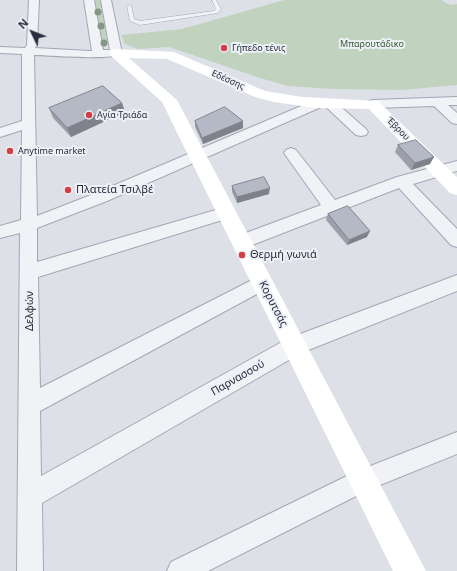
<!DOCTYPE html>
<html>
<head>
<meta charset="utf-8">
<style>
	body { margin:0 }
	#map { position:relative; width:457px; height:571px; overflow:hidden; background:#dee0e8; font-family:"Noto Sans",sans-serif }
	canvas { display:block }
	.north { position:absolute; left:12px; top:12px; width:40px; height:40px; -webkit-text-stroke:3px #edf0f5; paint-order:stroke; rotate:313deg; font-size:11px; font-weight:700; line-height:16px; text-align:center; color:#272d3f }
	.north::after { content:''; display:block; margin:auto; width:14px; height:18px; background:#272d3f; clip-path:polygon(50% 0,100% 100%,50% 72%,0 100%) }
</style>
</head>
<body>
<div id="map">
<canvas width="457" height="571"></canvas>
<div class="north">N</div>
</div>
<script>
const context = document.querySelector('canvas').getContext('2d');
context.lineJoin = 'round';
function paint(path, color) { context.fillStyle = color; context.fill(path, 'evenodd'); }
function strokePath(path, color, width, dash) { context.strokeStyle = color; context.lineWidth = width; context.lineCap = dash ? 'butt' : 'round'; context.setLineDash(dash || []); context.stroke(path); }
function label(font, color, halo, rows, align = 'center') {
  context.font = font + ' "Noto Sans",sans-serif'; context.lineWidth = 4; context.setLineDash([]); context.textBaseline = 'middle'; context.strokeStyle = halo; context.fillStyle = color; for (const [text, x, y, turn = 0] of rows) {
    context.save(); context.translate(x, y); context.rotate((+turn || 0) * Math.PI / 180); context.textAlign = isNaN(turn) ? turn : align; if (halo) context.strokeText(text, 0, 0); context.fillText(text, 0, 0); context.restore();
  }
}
paint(new Path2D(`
	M92,0H100L108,43L102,48Z
	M284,0H441L450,5L457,4V85L402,90L333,89L288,86L260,78L169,47L138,49L125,44L121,35L182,29Z`), '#c1d2bf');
const lane = new Path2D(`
	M212,0H216L221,9L218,13L140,25L130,21L127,6L131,5L134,19L140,21L214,11L216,9Z`);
const street = new Path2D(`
	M29,0H39L37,45L35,48L90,51H92L84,0H94L103,50H110L101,0H111L122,53C115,61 47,55 34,55L37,216L96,193L313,101H321L323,104L321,107L107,201L37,228V262L226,207L232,209L234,213L232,217L38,277L40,388L256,278L262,275L268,278L271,283L268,288L40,411L41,476L287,339L457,275V291L301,353L42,503L43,571H17L20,233L0,238V226L21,220L22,130L0,137V128L22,121V54L0,53V47L25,48L27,45Z
	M457,97V105H448L457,113V124L452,123L434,106L373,108L369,107L367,104L369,101L373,100Z
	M330,100L334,101L366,129L368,132L366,135L361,136L356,135L326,107L324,104L326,101Z
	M291,148L296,150L335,200L397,177L457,161V171L413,184L457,229V247L451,245L399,188L247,247L241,249L235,247L233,242L235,237L321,205L284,153L286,150Z
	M457,432V454L370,489L208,571H167L171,562L355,472Z`);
strokePath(lane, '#a3a7b2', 1);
strokePath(street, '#a3a7b2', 2);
paint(lane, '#f0f2f6');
paint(street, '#f0f2f6');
paint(new Path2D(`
	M116,49L174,52L265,91L302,97L378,101L457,177V195L450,193L369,109L316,108L274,102L255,97L167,59L129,58L177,100L426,571H393L162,102L111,56L109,53L111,50Z`), '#fff');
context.fillStyle = '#829785';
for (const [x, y] of [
	[98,12],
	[101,26],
	[104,43]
]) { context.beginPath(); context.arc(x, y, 3.5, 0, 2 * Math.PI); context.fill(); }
paint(new Path2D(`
	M122,103L125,112L71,137L53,118L49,108Z
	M195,121L243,128L203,144L195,127Z
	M398,145L430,164L411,170L395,152Z
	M232,186L269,194L237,203L232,192Z
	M328,214L367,237L347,245L326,220Z`), '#9c9fa9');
paint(new Path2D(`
	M122,103L125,112L71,137L67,128Z
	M243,121V128L203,144L202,138Z
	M434,157L430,164L411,170L415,163Z
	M270,188L269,194L237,203V197Z
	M370,231L367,237L347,245L349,240Z`), '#7f828a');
const building = new Path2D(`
	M103,86L122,103L67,128L49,108Z
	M225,107L243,121L202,138L195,121Z
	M416,140L434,157L415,163L398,145Z
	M264,177L270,188L237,197L232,186Z
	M348,206L370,231L349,240L328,214Z`);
paint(building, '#b5b9c5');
strokePath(building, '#7f828a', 1);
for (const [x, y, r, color] of [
	[224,48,4,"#d13f44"],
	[89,115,4,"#d13f44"],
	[10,151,4,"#d13f44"],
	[68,190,4,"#d13f44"],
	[242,255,4,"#d13f44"]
]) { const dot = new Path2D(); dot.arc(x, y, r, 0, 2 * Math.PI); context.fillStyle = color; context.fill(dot); strokePath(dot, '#edf0f5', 1.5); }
label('9px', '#365b34', '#edf0f5', [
	["Μπαρουτάδικο",372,44]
]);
label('9px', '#272d3f', '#edf0f5', [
	["Γήπεδο τένις",232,48],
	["Αγία Τριάδα",97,115],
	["Anytime market",18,151]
], 'left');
label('9px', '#272d3f', '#edf0f5', [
	["Εδέσσης",228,80,24],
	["Έβρου",398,129,45]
]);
label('11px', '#272d3f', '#edf0f5', [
	["Πλατεία Τσιλβέ",76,190],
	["Θερμή γωνιά",250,255]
], 'left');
label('11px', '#272d3f', '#edf0f5', [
	["Κορυτσάς",273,304,63],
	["Δελφών",30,311,-90],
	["Παρνασσού",238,378,-30]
]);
</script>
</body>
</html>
